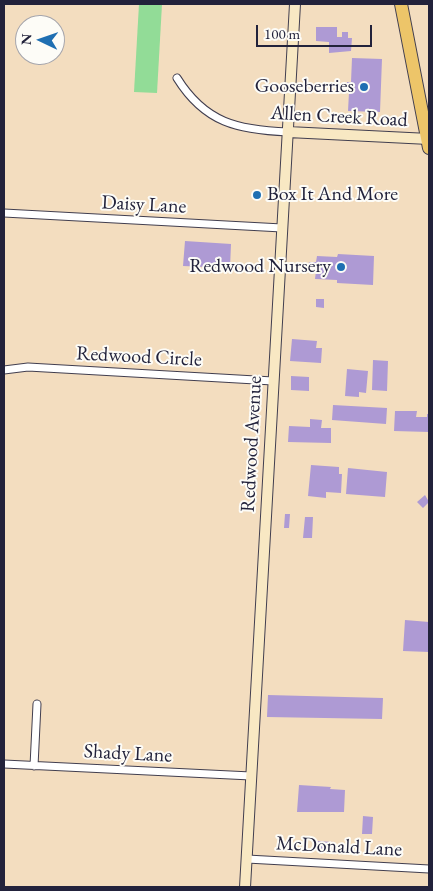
<!DOCTYPE html>
<html>
<head>
<meta charset="utf-8">
<style>
	body { margin:0 }
	#map { position:relative; width:433px; height:891px; overflow:hidden; background:#f3ddbf; font-family:"EB Garamond",serif }
	canvas { display:block }
	.frame { position:absolute; inset:0; border:5px solid #22223b; pointer-events:none }
	.north { position:absolute; left:15px; top:15px; width:50px; height:50px; box-sizing:border-box; background:#fdfcf7; border:1px solid #a5a5ac; border-radius:50%; rotate:273deg; font-size:14px; font-weight:700; line-height:20px; text-align:center; color:#22223b }
	.north::after { content:''; display:block; margin:auto; width:18px; height:22px; background:#1f6fb2; clip-path:polygon(50% 0,100% 100%,50% 72%,0 100%) }
	.scale { position:absolute; left:256px; top:25px; width:116px; height:22px; box-sizing:border-box; border:2px solid #22223b; border-top:0; padding-left:6px; font-size:15px; line-height:18px; white-space:nowrap; color:#22223b; -webkit-text-stroke:4px #fdfcf7; paint-order:stroke }
</style>
</head>
<body>
<div id="map">
<canvas width="433" height="891"></canvas>
<div class="frame"></div>
<div class="north">N</div>
<div class="scale">100 m</div>
</div>
<script>
const context = document.querySelector('canvas').getContext('2d');
context.lineJoin = 'round';
function paint(path, color) { context.fillStyle = color; context.fill(path, 'evenodd'); }
function strokePath(path, color, width, dash) { context.strokeStyle = color; context.lineWidth = width; context.lineCap = dash ? 'butt' : 'round'; context.setLineDash(dash || []); context.stroke(path); }
function label(font, color, halo, rows, align = 'center') {
  context.font = font + ' "EB Garamond",serif'; context.lineWidth = 4; context.setLineDash([]); context.textBaseline = 'middle'; context.strokeStyle = halo; context.fillStyle = color; for (const [text, x, y, turn = 0] of rows) {
    context.save(); context.translate(x, y); context.rotate((+turn || 0) * Math.PI / 180); context.textAlign = isNaN(turn) ? turn : align; if (halo) context.strokeText(text, 0, 0); context.fillText(text, 0, 0); context.restore();
  }
}
paint(new Path2D(`
	M139,4H162L157,93L134,92Z`), '#92dc97');
paint(new Path2D(`
	M316,27H337V37H342V32H348V38H352L351,51L329,53V42L316,41Z
	M352,58L382,59L380,112L348,111L349,92H346L347,82H351Z
	M185,241L231,244L230,268L183,266Z
	M338,254L374,256L373,285L337,283V280L315,279L316,271H308L309,262H316L317,256L337,257Z
	M316,299H324V308L316,307Z
	M292,339L317,341L316,348H322L321,363L290,361Z
	M373,360L388,361L387,391L372,390Z
	M347,369L368,371L366,393L359,392V397L345,396Z
	M291,376L309,377V391L291,390Z
	M333,405L387,408L386,424L332,420Z
	M395,411H417L416,417H427V414H429V432L394,431Z
	M310,419L322,420L321,428H331V443L288,442L289,426L310,427Z
	M311,465L339,467V474H342L341,493L326,492V498L308,496Z
	M348,468L387,472L385,497L346,494Z
	M425,495L429,502L423,508L417,502Z
	M285,514H290L289,528H284Z
	M305,517H313L312,538H303Z
	M405,620L429,622V652L403,651Z
	M268,695L383,698L382,719L267,717Z
	M299,785L331,787L330,789L345,790L344,812H297Z
	M363,816L373,817L372,834H362Z
	M314,841L335,842V850L314,848Z`), '#ae9ad4');
const street = new Path2D(`
	M177,78C205,123 238,130 288,132
	M4,213L282,228
	M4,370L28,367L273,381
	M4,764L251,776
	M34,766L37,704
	M247,859L429,869`);
const secondary = new Path2D(`
	M288,132L429,139
	M245,887L295,4`);
const highway = new Path2D(`
	M401,4L429,148`);
strokePath(street, '#413e4f', 9);
strokePath(secondary, '#413e4f', 12);
strokePath(highway, '#413e4f', 14);
strokePath(street, '#fff', 7);
strokePath(secondary, '#f8e8c3', 10);
strokePath(highway, '#edc569', 12);
for (const [x, y, r, color] of [
	[364,87,5,"#1f6fb2"],
	[257,195,5,"#1f6fb2"],
	[341,267,5,"#1f6fb2"]
]) { const dot = new Path2D(); dot.arc(x, y, r, 0, 2 * Math.PI); context.fillStyle = color; context.fill(dot); strokePath(dot, '#fdfcf7', 2); }
label('20px', '#22223b', '#fdfcf7', [
	["Gooseberries",354,87],
	["Box It And More",267,195,"left"],
	["Redwood Nursery",331,267]
], 'right');
label('20px', '#22223b', '#fdfcf7', [
	["Allen Creek Road",339,117,3],
	["Daisy Lane",144,205,3],
	["Redwood Circle",139,357,3],
	["Redwood Avenue",252,444,-87],
	["Shady Lane",128,754,3],
	["McDonald Lane",339,847,3]
]);
</script>
</body>
</html>
